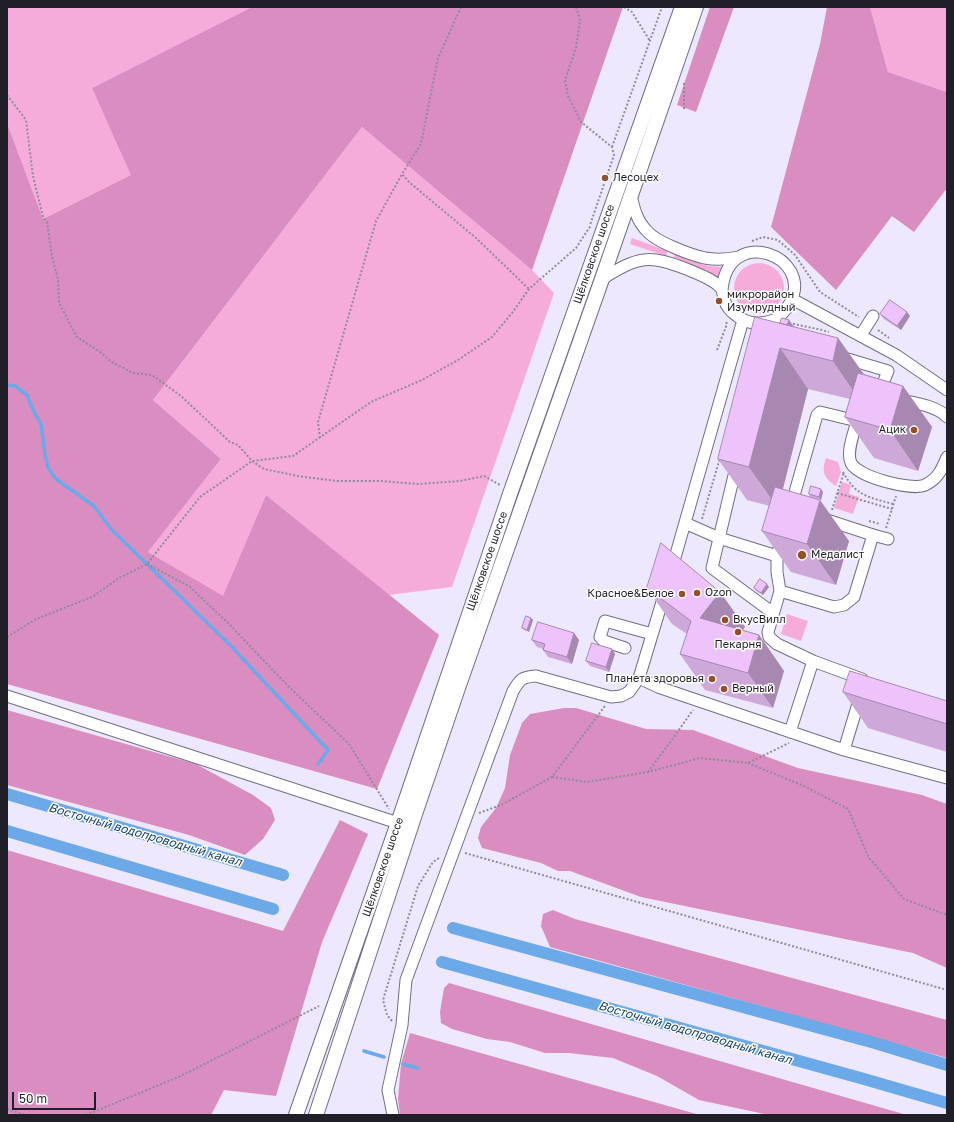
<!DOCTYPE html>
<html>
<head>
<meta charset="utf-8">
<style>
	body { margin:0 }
	#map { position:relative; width:954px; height:1122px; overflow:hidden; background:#ede8fe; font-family:"Golos Text",sans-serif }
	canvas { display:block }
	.frame { position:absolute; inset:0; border:8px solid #201e26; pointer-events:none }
	.scale { position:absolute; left:12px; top:1092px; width:84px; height:18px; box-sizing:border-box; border:2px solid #201e26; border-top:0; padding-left:5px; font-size:12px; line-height:14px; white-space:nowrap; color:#201e26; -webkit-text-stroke:3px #fff; paint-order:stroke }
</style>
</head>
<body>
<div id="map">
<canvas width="954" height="1122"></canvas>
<div class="frame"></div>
<div class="scale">50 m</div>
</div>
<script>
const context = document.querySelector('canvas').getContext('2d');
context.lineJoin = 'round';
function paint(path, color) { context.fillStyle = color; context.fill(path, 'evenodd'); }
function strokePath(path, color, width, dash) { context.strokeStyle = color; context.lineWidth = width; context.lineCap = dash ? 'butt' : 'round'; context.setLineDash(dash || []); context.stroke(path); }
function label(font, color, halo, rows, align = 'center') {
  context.font = font + ' "Golos Text",sans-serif'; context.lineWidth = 3; context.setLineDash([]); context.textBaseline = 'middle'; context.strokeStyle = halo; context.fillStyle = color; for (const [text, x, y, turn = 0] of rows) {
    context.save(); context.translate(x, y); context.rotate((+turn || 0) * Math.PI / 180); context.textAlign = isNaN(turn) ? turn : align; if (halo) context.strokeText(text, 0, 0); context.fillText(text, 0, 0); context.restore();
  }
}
paint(new Path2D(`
	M7,7H252L92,88L132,175L43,219L7,123Z
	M870,7H947V92L888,72Z
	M362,127L532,270L554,293L452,587L389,595L266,495L223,597L148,552L221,459L153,400Z
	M632,238L668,251L666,256L630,244Z
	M675,254L708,266L723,267L719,280L705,271L673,259Z
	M734 288a25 25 0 1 1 50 0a25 25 0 1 1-50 0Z
	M826,458L838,462L841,472L836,486C824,478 821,472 826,458Z
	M842,482L851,485L849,494L859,497L853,514L834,508Z
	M787,614L808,621L801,641L781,634Z`), '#f5acdb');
paint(new Path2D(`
	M252,7H623L532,270L362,127L153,400L221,459L148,552L223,596L266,495L439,635L377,789L7,684V123L43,219L131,175L92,88Z
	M710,7H734L696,112L677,105Z
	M827,7H870L888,72L947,92V188L914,232L892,216L836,290L771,227L820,44Z
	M564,708H576L646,729L693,730L798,768L922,795L947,804V968L913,953L641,897L570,871H558L541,863L482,848L478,838L481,827L496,808L505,788L510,755L522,723L530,714Z
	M7,710L196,764L253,795L271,808L275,820L263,839L245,855L189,835L7,785Z
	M340,820L368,834L322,942L276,1096L224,1090L211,1115H12L7,1113V850L283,931Z
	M553,910L575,919L947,1020V1058L550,947L541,926L543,914Z
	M449,983L907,1115H769L699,1100L657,1076L613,1058L569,1053H545L510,1042L487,1039L452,1029L441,1023L440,1012L444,988Z
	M410,1033L700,1115H400L398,1099L401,1064Z`), '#da8dc0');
strokePath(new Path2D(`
	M7,385L15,386L27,395L33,410L41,424L45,455L48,468L56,479L94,506L111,529L230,645L328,750L318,764
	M364,1051L384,1057
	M403,1064L418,1068`), '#6ba9e8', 3.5);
strokePath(new Path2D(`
	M7,794L283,875
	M7,831L273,909
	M453,928L875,1043L947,1065
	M442,962L864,1079L947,1103`), '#6ba9e8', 12);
const minor = new Path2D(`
	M631,195C634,209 637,221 647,231C656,242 691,255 705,258C716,260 729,259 739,257
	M602,279C639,256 648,254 689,270C700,275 713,279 721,288C723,291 723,295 724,299C726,306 731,312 737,316C748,324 761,325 774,320C781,316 786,310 790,303C815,256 728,223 722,290
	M792,299L896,355L947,390
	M861,335L873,316
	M841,357L888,371L879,393
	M901,400C915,403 937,406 947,417
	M860,418L857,421C854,433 846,452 851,463C858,477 911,491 925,485C938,479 942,469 947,457
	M736,467L712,568L773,613
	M791,506L817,415L820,412L857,421
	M790,508L873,535L854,597L844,605L834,607L780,591L777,572V556Z
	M685,523L719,538L777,556
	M873,535L888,539
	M672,568L743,320
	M780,591L768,632L769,637L777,644L813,661L790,732
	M625,648L604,641L600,637L605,621L652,634
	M813,661L862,679
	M639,678L658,687L844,750L947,778
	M7,696L398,823
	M844,750L860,697
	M393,1115L388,1090L402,1025L406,980L513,691C520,679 522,677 536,676L611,697L621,696L629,692L639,678L665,592`);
const major = new Path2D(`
	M296,1115L398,823L511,491L682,7
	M316,1115L415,814L458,688L602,279L696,7`);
strokePath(minor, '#736f82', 13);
strokePath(major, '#736f82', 16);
strokePath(new Path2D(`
	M461,7L438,58L421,144L402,174L409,182L476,238L529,289
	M576,7L580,20L576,48L565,80L568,96L581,122L612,147L614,155L590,225
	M624,7L632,12L650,41
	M684,83V111
	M7,95L26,120L33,176L43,217L47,222L52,257L58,279L59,303L77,337L100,352L112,362L133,373L152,375L181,396L230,442L238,445L252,461L264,469L298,476L336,481H380L418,484L460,481L484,476L500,485
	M612,147L662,7
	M752,241L763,237L778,240L795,255L820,292L859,317
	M789,323L822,330L829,332
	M878,330L889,338
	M717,350L727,324L726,321
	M320,438L318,422L376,221L402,174
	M843,472C856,496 868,497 893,504
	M837,493L892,509
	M832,510L844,472
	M702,519L720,458
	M869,521L880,524
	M886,528L896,496
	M147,564L189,586L229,624L289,687L349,744L389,809
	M7,637L36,619L92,597L119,578L147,564L200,497L252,461L293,456L371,402L422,380L458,360L492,337L512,313L529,289L576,248L591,225
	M748,763L804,786L848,809L869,858L904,899L947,915
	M648,772L671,741L693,710
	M552,777L587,782L648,772L700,758L748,763L789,743
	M479,813L501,805L552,777L605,706
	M465,853L947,990
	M392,1021L387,1015L383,1000L418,886L433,862L439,858
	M7,1109L26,1115
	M49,1115H59
	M86,1115L181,1076L319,1006`), '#8f8b9b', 2, [2, 2]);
strokePath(minor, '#fff', 11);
strokePath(major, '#fff', 14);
paint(new Path2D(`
	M907,312L910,316L901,330L884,319L880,314Z
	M789,320L793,327L838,338L864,374L903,386L932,427L918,471L874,458L845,417L850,399L808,389L783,489L849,541L836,585L791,572L762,531L770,506L747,500L718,459Z
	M823,492L821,500L810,497L809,494Z
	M769,587L763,595L756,591L754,588Z
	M647,588L720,592L745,627L743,630L759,635L784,671L773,708L705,690L680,654L687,634L672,624Z
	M531,618L533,620L529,632L524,630L522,628Z
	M574,633L579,640L572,664L548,657L543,650V649L537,647L532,640Z
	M612,649L615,654L609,672L590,666L586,661Z
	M843,692L947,701V752L868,728Z`), '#cda8d9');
paint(new Path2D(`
	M907,312L910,316L901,330L897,326Z
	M789,320L794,327L787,326Z
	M838,338L867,379L861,402L833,361Z
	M780,348L808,389L778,508L749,467Z
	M903,386L932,427L918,471L890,430Z
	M821,489L823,492L821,500L819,497Z
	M820,500L849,541L836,585L807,544Z
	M767,584L769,587L763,595L761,593Z
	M720,592L745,627L725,653L700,618Z
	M531,618L533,620L529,632L527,630Z
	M574,633L579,640L572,664L567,657Z
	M759,635L784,671L773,708L748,673Z
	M612,649L615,654L609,672L606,667Z`), '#a788b0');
const building = new Path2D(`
	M890,300L907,312L897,326L880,314Z
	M755,317L838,338L833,361L780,348L749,467L718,459Z
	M782,318L789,320L787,325L780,323Z
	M858,373L903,386L890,430L845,417Z
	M811,486L821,489L819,497L809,494Z
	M775,487L820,500L807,544L762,531Z
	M661,543L720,592L700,618L759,635L748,673L680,654L691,621L647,588Z
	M760,579L767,584L761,593L754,588Z
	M526,616L531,618L527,630L522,628Z
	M538,622L574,633L567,657L543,650L545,644L532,640Z
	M592,643L612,649L606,667L586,661Z
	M850,671L947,701V724L843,692Z`);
paint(building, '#eec3fc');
strokePath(building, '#a788b0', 1);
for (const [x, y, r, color] of [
	[605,178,4,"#965028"],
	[719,301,4,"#965028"],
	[914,430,4,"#965028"],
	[802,555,5,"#965028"],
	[697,593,4,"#965028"],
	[682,594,4,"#965028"],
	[725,620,4,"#965028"],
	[738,632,4,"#965028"],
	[712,679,4,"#965028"],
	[724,689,4,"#965028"]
]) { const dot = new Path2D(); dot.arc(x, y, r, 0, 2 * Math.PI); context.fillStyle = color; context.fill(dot); strokePath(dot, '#fff', 1.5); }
label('11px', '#201e26', '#fff', [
	["Лесоцех",613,178],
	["микрорайон",727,295],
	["Изумрудный",727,308],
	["Ацик",906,430,"right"],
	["Медалист",811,555],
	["Ozon",705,593],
	["Красное&Белое",674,594,"right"],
	["ВкусВилл",733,620],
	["Пекарня",738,645,"center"],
	["Планета здоровья",704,679,"right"],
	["Верный",732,689]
], 'left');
label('11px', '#201e26', '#fff', [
	["Щёлковское шоссе",594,254,-71],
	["Щёлковское шоссе",487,561,-71],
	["Щёлковское шоссе",383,867,-71]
]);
label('italic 12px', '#16426b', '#fff', [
	["Восточный водопроводный канал",145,835,16],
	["Восточный водопроводный канал",695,1033,16]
]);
</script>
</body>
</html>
